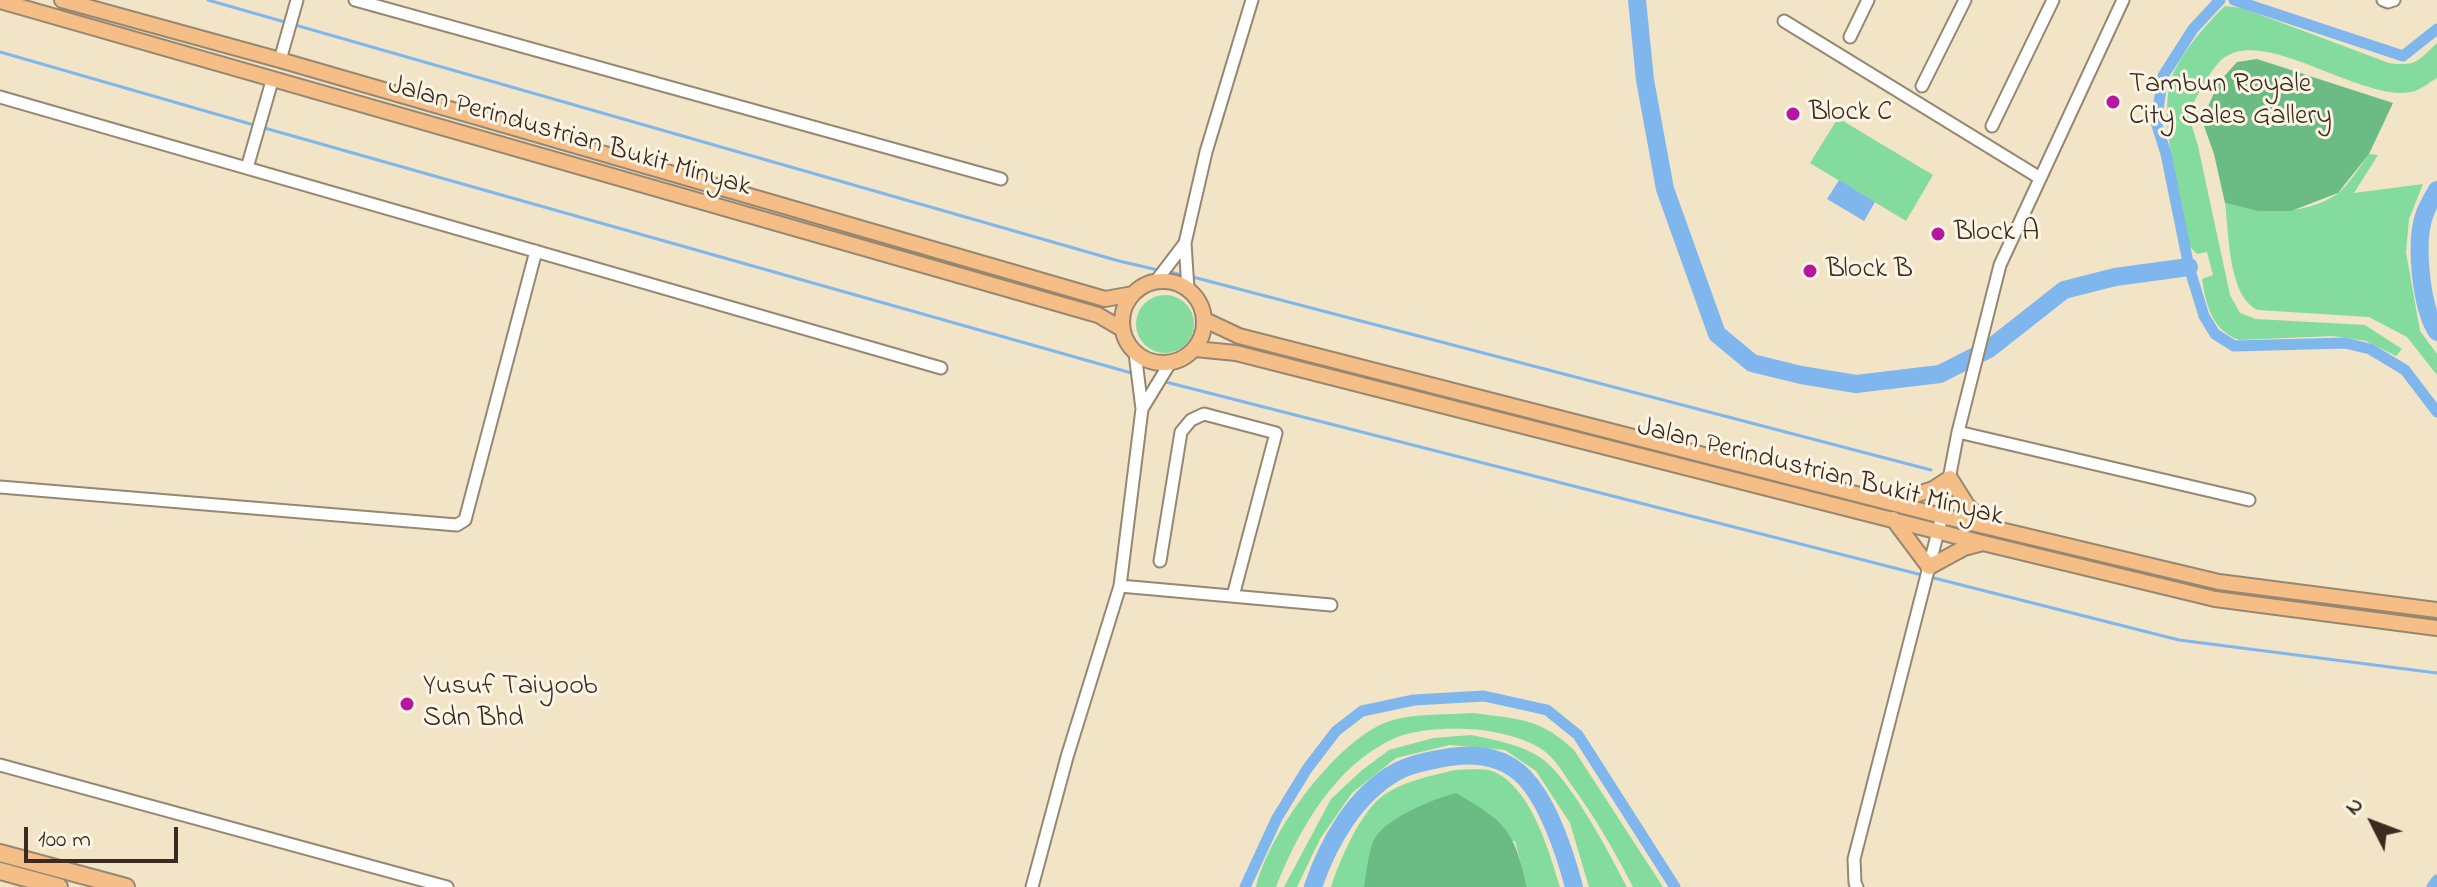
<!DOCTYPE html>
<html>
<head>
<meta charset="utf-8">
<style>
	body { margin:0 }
	#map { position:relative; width:2437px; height:887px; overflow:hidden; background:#f2e4c6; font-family:"Indie Flower",sans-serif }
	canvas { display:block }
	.north { position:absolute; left:2333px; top:783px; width:80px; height:80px; -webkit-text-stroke:6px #fcf5e5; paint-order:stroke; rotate:312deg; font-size:22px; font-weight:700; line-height:32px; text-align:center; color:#3b2a1e }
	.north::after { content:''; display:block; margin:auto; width:28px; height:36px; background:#3b2a1e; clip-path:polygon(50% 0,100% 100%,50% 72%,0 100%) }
	.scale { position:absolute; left:24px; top:827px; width:154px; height:36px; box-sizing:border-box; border:4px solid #3b2a1e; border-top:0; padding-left:10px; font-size:24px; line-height:28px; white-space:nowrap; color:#3b2a1e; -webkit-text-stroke:6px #fcf5e5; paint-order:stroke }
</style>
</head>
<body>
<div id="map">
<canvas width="2437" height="887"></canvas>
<div class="north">N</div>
<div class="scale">100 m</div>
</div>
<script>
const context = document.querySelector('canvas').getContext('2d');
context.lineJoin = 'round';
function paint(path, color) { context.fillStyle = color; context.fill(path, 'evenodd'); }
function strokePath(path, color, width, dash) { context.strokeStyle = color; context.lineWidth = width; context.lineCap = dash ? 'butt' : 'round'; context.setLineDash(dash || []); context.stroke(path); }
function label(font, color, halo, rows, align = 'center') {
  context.font = font + ' "Indie Flower",sans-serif'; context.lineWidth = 6; context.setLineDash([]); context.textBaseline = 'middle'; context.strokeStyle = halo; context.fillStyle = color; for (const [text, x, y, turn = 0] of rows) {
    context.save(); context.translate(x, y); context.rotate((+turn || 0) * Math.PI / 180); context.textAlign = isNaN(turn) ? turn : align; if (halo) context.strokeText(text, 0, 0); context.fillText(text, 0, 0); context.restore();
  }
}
paint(new Path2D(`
	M2225,6L2242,8L2389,63C2416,67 2418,61 2437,43V78C2430,82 2423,88 2415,91C2367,106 2269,27 2225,57C2212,65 2196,99 2188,113L2198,146L2230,295L2240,313L2256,319L2365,325L2402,349L2396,356L2366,341L2333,336L2239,340C2212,330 2206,305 2202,279L2213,275L2207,252L2197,254L2189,246C2180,198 2161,133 2169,87C2174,60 2206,24 2225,6Z
	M1838,118L1933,175L1906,221L1810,163Z
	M2369,154L2378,155L2354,193L2423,184L2409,219L2406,252L2420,331L2437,354V375L2407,337L2369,317L2258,310C2228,297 2229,232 2225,203C2262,212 2303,217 2337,194C2349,185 2360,166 2369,154Z
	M1136 324a29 29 0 1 1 58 0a29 29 0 1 1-58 0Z
	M1473,713C1518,719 1540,718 1574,750L1663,887H1633C1614,850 1595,817 1570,783C1563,772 1554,758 1543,750C1522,736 1492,730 1467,729C1445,728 1416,729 1395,738C1335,765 1299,829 1276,887H1256C1268,834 1339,735 1393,720C1418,713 1447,715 1473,713Z
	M1471,735C1494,740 1521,744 1541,758C1571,779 1609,853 1627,887H1589L1570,823L1536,771L1505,750L1450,745L1396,758L1352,793L1320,839L1297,887H1284L1331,799L1361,771L1389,750L1433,738Z
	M1455,770C1466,770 1482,768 1492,771C1531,786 1549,851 1560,887H1527L1515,841L1375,838L1364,887H1331C1339,862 1361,810 1384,795C1404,781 1431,776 1455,770Z`), '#84db9e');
paint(new Path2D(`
	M2257,59L2393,103L2369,154L2338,193L2291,211H2258L2225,203L2214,154L2204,126L2206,111L2219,82L2237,62Z
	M1456,793C1506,822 1514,830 1527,887H1364C1366,875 1369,847 1375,838C1388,817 1434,799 1456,793Z`), '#6bbb85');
paint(new Path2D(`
	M1839,180L1875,202L1864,221L1827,199Z`), '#7fb6ee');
strokePath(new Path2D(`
	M208,0L1119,261L1158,270
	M0,52L254,125
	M261,127L1135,374
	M1166,271L1182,275
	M1189,276L1931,470
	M1162,381L1922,575
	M1930,577L2179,640L2437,673`), '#7fb6ee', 3);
strokePath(new Path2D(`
	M2220,0L2193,29L2163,76L2156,122L2166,154L2189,267L2204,316L2215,334L2234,346L2345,343L2370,349L2405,370L2437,412
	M2234,0L2403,56L2437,29
	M1245,887L1277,818L1307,769L1336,731L1362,711L1414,700L1484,696L1547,710L1578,735L1675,887
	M2432,887L2437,880`), '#7fb6ee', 11);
strokePath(new Path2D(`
	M1637,0L1645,80L1665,189L1717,334L1752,363L1801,375L1856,384L1940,374L1989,349L2064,290L2115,277L2189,267
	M2437,190C2433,197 2428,205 2425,213C2414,242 2421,307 2437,332
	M1313,887C1328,843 1355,794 1398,771C1413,763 1433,760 1450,757C1477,753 1504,757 1524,777C1548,802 1565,853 1574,887`), '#7fb6ee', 18);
const minor = new Path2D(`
	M355,0L1001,179
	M2383,0L2388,2L2394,0
	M1784,21L2040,178
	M1850,37L1868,0
	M280,60L297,0
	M1922,86L1965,0
	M0,97L941,368
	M1992,126L2053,0
	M247,168L272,81
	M1156,281L1185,243
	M1188,289L1185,243L1206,152L1252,0
	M1142,409L1170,363
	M1958,432L2249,500
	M0,487L457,525L465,520L536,251
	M1160,561L1181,432L1191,420L1204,414L1276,433L1233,596
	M1120,586L1331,605
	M0,765L447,887
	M1032,887L1067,757L1120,586L1142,409L1135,353
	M1857,887L1855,883L1854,859L1942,516L1958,432L2000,265L2123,0`);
const major = new Path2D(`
	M62,0L280,60L1105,299L1133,294
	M0,1L1098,315L1122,329
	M1122 322a41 41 0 1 1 82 0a41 41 0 1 1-82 0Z
	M1205,320L1239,336L1942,516L2219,582L2437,610
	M1195,349L1236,353L1983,543L2215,599L2437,628
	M1897,501L1933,489L1950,478L1967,505L1988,526
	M1893,519L1929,567L1964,548L1983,543`);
const highway = new Path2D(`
	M0,853L126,887
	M0,871L59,887`);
strokePath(minor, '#968772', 15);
strokePath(major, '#968772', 18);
strokePath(highway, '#968772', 20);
strokePath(minor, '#fff', 11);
strokePath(major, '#f6be87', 14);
strokePath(highway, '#f6be87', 16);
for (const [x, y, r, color] of [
	[2113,102,8,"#b5179e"],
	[1793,114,8,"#b5179e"],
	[1938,234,8,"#b5179e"],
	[1810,271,8,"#b5179e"],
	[407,704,8,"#b5179e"]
]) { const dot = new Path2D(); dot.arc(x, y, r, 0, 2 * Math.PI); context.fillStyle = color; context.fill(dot); strokePath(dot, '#fcf5e5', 3); }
label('28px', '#3b2a1e', '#fcf5e5', [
	["Tambun Royale",2129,86],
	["City Sales Gallery",2129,118],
	["Block C",1809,114],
	["Block A",1954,234],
	["Block B",1826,271],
	["Yusuf Taiyoob",423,688],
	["Sdn Bhd",423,720]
], 'left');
label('28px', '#3b2a1e', '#fcf5e5', [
	["Jalan Perindustrian Bukit Minyak",569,138,16],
	["Jalan Perindustrian Bukit Minyak",1820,474,14]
]);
</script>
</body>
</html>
